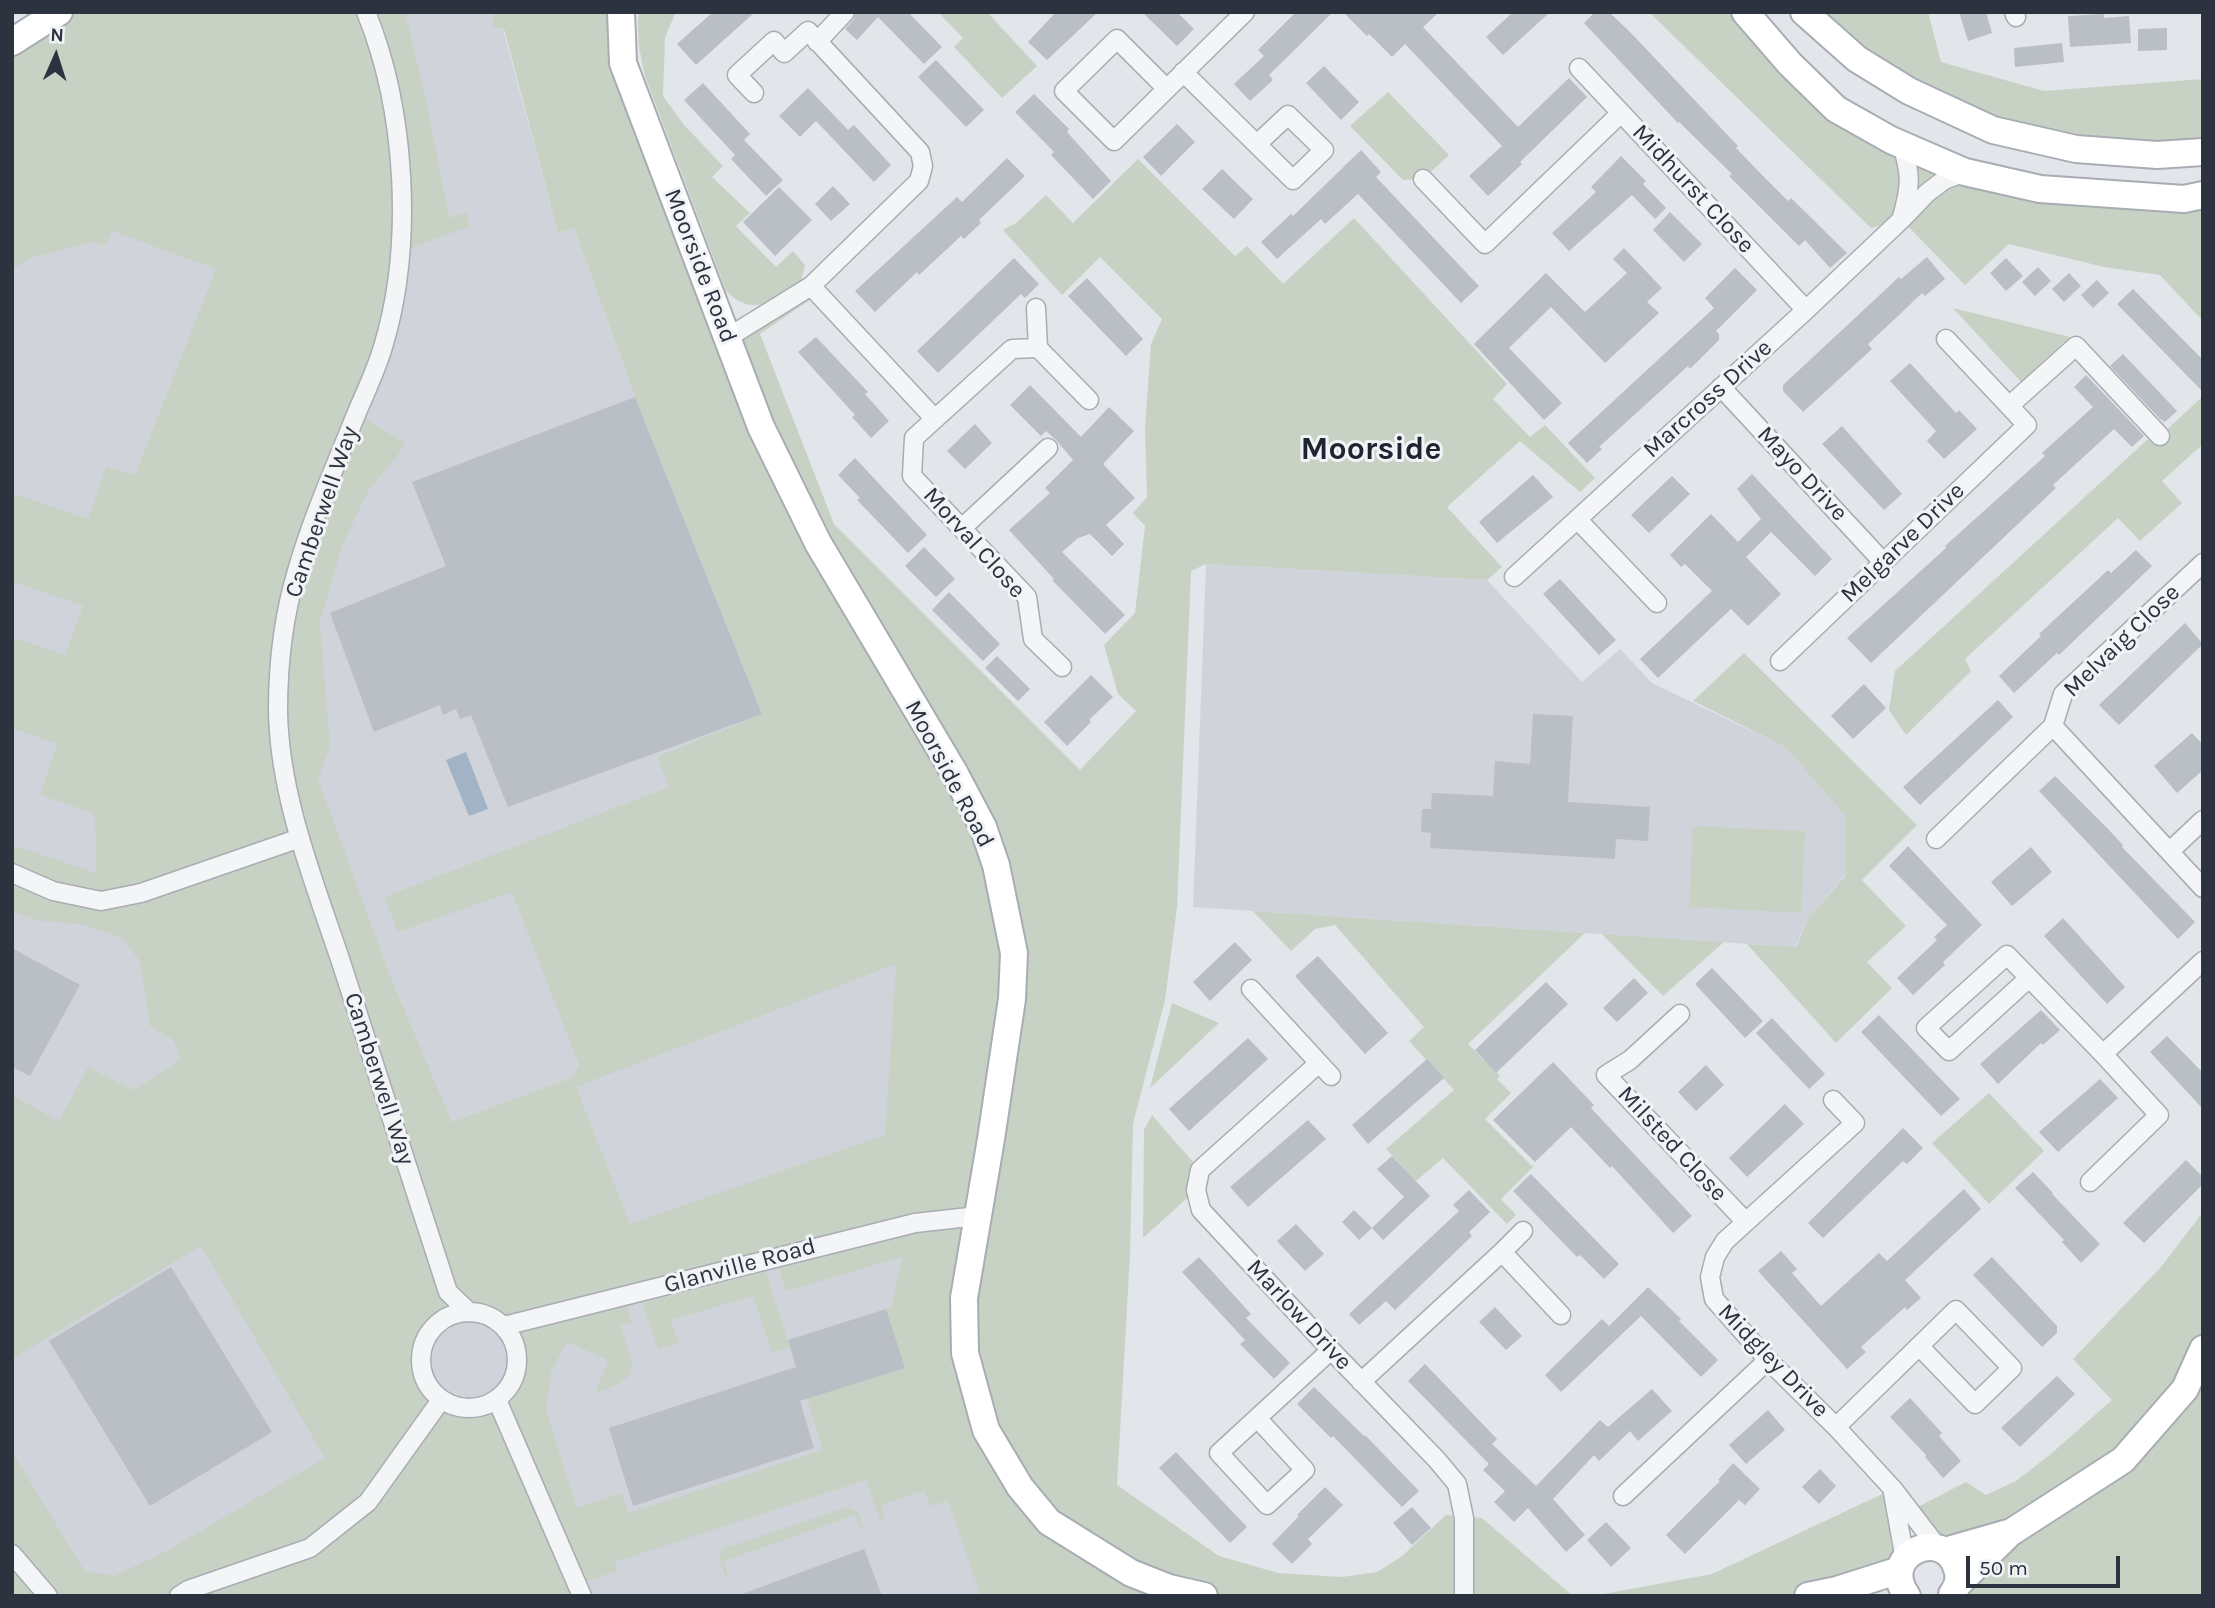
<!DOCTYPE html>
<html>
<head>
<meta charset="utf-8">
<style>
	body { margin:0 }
	#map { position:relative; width:2215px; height:1608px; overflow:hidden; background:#e2e5e9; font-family:Karla,sans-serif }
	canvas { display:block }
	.frame { position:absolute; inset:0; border:14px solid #2c333f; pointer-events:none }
	.north { position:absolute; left:21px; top:21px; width:70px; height:70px; -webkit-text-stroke:5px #f1f3f6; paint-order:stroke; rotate:3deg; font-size:19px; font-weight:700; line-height:28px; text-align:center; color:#2c333f }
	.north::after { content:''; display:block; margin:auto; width:24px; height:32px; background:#2c333f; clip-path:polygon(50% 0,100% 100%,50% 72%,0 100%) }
	.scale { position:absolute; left:1966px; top:1556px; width:154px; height:32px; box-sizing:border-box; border:4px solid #2c333f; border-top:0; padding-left:9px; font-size:21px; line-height:24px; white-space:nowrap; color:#2c333f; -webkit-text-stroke:5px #f1f3f6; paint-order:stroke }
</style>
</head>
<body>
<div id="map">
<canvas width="2215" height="1608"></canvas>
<div class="frame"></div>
<div class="north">N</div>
<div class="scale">50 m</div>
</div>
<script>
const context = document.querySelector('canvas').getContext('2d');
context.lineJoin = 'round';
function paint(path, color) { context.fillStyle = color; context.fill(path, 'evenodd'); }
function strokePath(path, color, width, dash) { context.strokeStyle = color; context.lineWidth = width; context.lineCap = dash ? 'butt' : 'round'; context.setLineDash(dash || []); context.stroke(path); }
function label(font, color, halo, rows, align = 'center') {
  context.font = font + ' Karla,sans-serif'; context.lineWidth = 6; context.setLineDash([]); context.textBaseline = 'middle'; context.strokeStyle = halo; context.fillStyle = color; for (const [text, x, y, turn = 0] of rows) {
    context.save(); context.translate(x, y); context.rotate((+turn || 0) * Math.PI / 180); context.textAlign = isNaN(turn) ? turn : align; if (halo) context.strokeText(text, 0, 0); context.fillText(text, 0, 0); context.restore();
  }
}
paint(new Path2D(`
	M252,12H493V28L503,29L558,233L574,228L635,397L762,714L863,829L1134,1596H12V154Z
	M1206,564L1487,580L1582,682L1620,649L1652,683L1785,747L1846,817V874L1809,917L1795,947L1193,907Z`), '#d0d4da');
paint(new Path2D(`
	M59,12H405L426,99L449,218L466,212L470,226L400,252L356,413L405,443L396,458L369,489L342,546L320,622L330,748L318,779L392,981L452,1122L571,1078L579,1065L512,892L398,932L384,897L669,787L657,757L762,714L635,397L574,228L558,233L504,29L493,28V12H621L623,63L726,337L803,290L811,299L760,334L834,524L1080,770L1136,711L1118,694L1104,645L1135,613L1145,526L1133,513L1147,497L1145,428L1151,344L1162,319L1100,257L1062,295L1003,230L1016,223L1046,195L1073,223L1138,159L1235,256L1247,246L1283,284L1354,218L1507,384L1493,399L1530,437L1545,425L1595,478L1580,492L1520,441L1447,507L1502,567L1487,580L1206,564L1191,571L1177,907L1165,1000L1133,1124L1130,1254L1117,1485L1219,1556L1278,1573L1342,1577L1377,1572L1401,1557L1446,1515L1482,1518L1573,1596H981L948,1501L930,1506L924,1490L881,1505L885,1520L880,1521L866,1480L615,1562L617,1571L578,1584L582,1596H12V1452L84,1570L114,1576L168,1550L325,1458L201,1246L12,1359V1095L59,1121L88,1067L134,1090L181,1059L173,1040L150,1026L140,961L122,938L85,925L35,920L12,911V845L96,873L95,816L87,811L40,795L57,744L12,728V637L65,655L83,606L12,581V493L88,519L106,467L135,475L216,269L112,231L106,245L92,242L31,258L12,269V42ZM896,964L885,1135L630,1224L576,1087ZM775,1257L786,1291L902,1257L892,1307L886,1309L904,1368L807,1399L823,1450L628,1513L622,1493L577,1508L546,1410L551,1372L567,1342L608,1360L595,1393C644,1376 635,1370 620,1326L632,1323L623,1297ZM448,1293C454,1299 461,1307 468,1311C473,1313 479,1313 484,1314C495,1318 506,1328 512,1338C516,1346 518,1355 517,1364C511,1431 410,1416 422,1351C424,1337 436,1331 441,1319C444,1311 445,1301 448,1293Z
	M639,12H676L665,37L663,96L684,125L723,166L712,177L750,213L736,226L776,267L793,251L805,265L801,281C774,300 755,319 726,291L646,79C640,56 636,35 639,12Z
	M938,12H987L1037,66L1002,98L954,47L963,38Z
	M1649,12H1745L1836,109L1965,172L2203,194V321L2160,275L2104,267L2009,244L1965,285L1902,220L1871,228Z
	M1804,12H1928L1941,62L2044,91L2203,79V152L1993,130Z
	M1388,92L1449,155L1423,179L1403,180L1350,126Z
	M1953,308L2070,337L2021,382Z
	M2203,396V444L2162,481L2182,503L2140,541L2118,518L1965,659L1971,671L1906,735L1889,710L1895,671L2147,440L2160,436Z
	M1744,653L1917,825L1862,880L1906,926L1867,962L1892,988L1836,1043L1747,944L1796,947L1809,917L1846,875V817L1785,747L1693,701Z
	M1693,826L1805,831L1801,913L1689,907Z
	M1253,911L1585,933L1468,1044L1500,1076L1497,1079L1511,1093L1485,1119L1533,1167L1501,1199L1516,1215L1507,1224L1443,1158L1416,1181L1386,1149L1454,1090L1409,1041L1424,1027L1335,925L1315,929L1291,951Z
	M1602,934L1724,942L1663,996Z
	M1172,1003L1219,1023L1150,1088Z
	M1989,1093L2044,1151L1989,1204L1932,1143Z
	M1152,1115L1200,1170L1196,1190L1143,1238L1144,1130Z
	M2203,1212V1596H1958L1945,1551L1910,1511L1966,1482L1986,1495L2016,1481L2052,1453L2112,1400L2073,1359L2161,1267Z
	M766,1272L790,1348L772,1353L753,1296L671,1320L679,1343L658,1349L642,1303Z
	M1893,1489L1905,1560L1838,1596H1593L1712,1574Z
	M847,1507L858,1512L864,1527L860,1528L855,1515L724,1561L728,1574L725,1576C722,1567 717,1557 722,1549Z`), '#c8d2c4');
paint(new Path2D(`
	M466,752L488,809L469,816L446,760Z`), '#a1b3c4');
paint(new Path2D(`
	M713,12H755L696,65L677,44Z
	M856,12H908L942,47L924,64L878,17L857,40L845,29L854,19Z
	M1056,12H1098L1047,60L1028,42Z
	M1142,12H1177L1194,29L1177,46Z
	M1296,12H1333L1269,75L1273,80L1250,101L1234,84L1264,56L1258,50Z
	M1343,12H1439L1423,27L1518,127L1569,78L1587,97L1520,162L1522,164L1488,196L1469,176L1502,146L1405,44L1392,57L1369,34L1367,36Z
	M1513,12H1550L1503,55L1486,37Z
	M1595,12H1609L1631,33L1738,146L1736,148L1763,176L1788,201L1791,198L1847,253L1830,268L1805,240L1799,246L1729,176L1732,174L1679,122L1678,123L1584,23Z
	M1959,12H1986L1992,33L1968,41Z
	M2104,14V18L2129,16L2131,43L2070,47L2068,16Z
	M2167,28V50L2138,51V29Z
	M2062,43L2064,62L2015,67L2014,48Z
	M936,60L984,110L966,127L918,77Z
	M1324,66L1359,102L1341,120L1306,83Z
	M703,83L750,134L744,140L783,180L766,196L731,159L735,155L684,100Z
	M808,88L848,130L854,125L891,165L874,182L816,121L800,137L779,116Z
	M1034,94L1069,129L1067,132L1111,181L1093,199L1051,155L1054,152L1015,112Z
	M1177,124L1195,142L1161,176L1143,157Z
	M1361,150L1381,172L1376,177L1479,286L1461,303L1358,194L1325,224L1321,219L1277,259L1261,242L1291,214L1293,216Z
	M1621,156L1646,181L1643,184L1666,208L1655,219L1632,195L1569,251L1552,233L1596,192L1591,187Z
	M1007,158L1025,176L979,220L981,223L964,239L961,236L919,275L917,272L875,312L855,291L957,197L962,202Z
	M1222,169L1253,199L1234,219L1202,189Z
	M833,186L850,204L831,221L815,204Z
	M779,187L812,220L775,256L743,222Z
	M1670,212L1702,244L1684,262L1653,230Z
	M1624,248L1662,288L1647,302L1659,313L1605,363L1551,307L1509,348L1562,403L1544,420L1474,344L1546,273L1585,312L1627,273L1613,259Z
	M1927,257L1945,279L1925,296L1922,293L1898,316L1868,344L1872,349L1803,412L1783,391V385L1899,277L1901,279Z
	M1014,258L1039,284L1025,298L1021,294L938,373L917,351Z
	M2006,258L2023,276L2006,291L1990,273Z
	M2038,267L2051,281L2035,296L2022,282Z
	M1735,268L1757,290L1716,331L1719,334V340L1690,369L1688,366L1599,447L1602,449L1587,463L1568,443L1714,308L1705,298Z
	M2069,273L2081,286L2064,302L2052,289Z
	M1087,278L1143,339L1126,356L1068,296Z
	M2097,280L2109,293L2093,308L2081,295Z
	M2133,289L2203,360V392L2117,304Z
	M816,337L868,392L865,394L889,421L871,438L852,417L855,415L798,352Z
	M2123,354L2177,411L2165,422L2160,419L2110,366Z
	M1910,363L1956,413L1959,410L1977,429L1944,459L1927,441L1936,431L1890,381Z
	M2086,375L2144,436L2132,447L2114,429L2053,485L2056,488L1871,663L1847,638L1946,548L1945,546L2045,456L2042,453L2093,407L2074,387Z
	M1030,385L1081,437L1109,407L1134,431L1103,464L1135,498L1106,525L1124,544L1112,556L1090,534L1078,538L1062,552L1125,615L1105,634L1052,580L1054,579L1009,530L1050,493L1045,488L1073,460L1056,440L1046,431L1041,436L1010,405Z
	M635,397L762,714L508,807L471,715L460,719L456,709L443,715L440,705L374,732L330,613L446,566L412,482Z
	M975,424L992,443L965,469L947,451Z
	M1842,426L1902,494L1884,510L1822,444Z
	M855,458L927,535L908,553L857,500L860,498L838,475Z
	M1752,474L1832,559L1815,576L1771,532L1746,557L1781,594L1748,626L1731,609L1658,678L1640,659L1712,591L1685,564L1681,567L1670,555L1711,514L1738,542L1761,519L1737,489Z
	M1533,475L1553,497L1497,543L1479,522Z
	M1672,476L1690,494L1649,533L1631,515Z
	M924,547L955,579L936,597L905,566Z
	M2136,550L2152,566L2059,655L2057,653L2014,693L1999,676L2041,636L2039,634L2108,570L2111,573Z
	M1560,579L1616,640L1599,655L1543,594Z
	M949,592L1000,644L983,661L932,610Z
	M2185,623L2203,644L2119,725L2099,705Z
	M997,656L1030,689L1018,701L985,668Z
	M1091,675L1113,697L1089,720L1091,722L1067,746L1044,722Z
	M1864,684L1886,708L1853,739L1831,716Z
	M1998,700L2013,717L1920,805L1903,787Z
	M1533,714L1573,716L1568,802L1650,807L1648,841L1616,839L1615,859L1430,848L1431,833L1421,832L1422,809H1431L1432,793L1493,796L1495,761L1530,764Z
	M2192,733L2203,745V770L2177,793L2154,766Z
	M2055,776L2108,829L2123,845L2122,847L2195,922L2178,939L2039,791Z
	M1908,846L1982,925L1943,962L1945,965L1913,995L1897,978L1937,940L1934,937L1947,925L1889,866Z
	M2031,847L2052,872L2012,906L1991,882Z
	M2063,918L2125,987L2107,1004L2044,936Z
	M1235,942L1252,960L1210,1001L1193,982Z
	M12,948L80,985L30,1076L12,1067Z
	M1318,956L1388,1033L1365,1054L1295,976Z
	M1712,968L1763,1021L1745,1038L1695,984Z
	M1634,978L1648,993L1617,1022L1603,1008Z
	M1546,982L1568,1004L1496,1073L1475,1050Z
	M2041,1010L2060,1030L2043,1045L2041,1043L1998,1084L1980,1064Z
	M1879,1015L1960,1099L1941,1116L1861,1032Z
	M1772,1018L1825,1074L1809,1089L1756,1033Z
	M2167,1036L2203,1073V1109L2150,1052Z
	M1248,1038L1268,1059L1189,1131L1169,1109Z
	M1427,1059L1444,1078L1368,1144L1352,1125Z
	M1553,1062L1594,1105L1591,1108L1692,1216L1673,1233L1612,1166L1610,1168L1571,1127L1535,1162L1493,1120Z
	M1706,1065L1724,1085L1696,1111L1678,1092Z
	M2100,1079L2118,1098L2058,1152L2039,1132Z
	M1785,1104L1804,1124L1747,1177L1729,1158Z
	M1308,1120L1326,1139L1248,1207L1230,1187Z
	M1903,1128L1923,1148L1907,1164L1903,1161L1823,1238L1808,1223Z
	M1392,1156L1430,1196L1383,1240L1372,1228L1404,1197L1377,1169Z
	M2186,1160L2203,1177V1184L2144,1243L2123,1223Z
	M2033,1172L2053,1193L2052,1194L2100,1244L2081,1263L2062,1242L2064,1240L2015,1188Z
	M1531,1174L1619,1264L1604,1279L1580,1255L1577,1257L1513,1191Z
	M1964,1189L1981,1209L1905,1280L1921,1298L1907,1310L1905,1307L1861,1347L1866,1352L1847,1369L1758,1271L1781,1251L1797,1269L1792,1273L1821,1306L1879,1253L1887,1261Z
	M1469,1190L1490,1212L1469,1232L1472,1236L1395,1310L1386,1301L1359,1325L1349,1314L1459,1211L1453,1205Z
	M1354,1210L1372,1228L1359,1240L1342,1222Z
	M1296,1224L1324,1254L1305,1271L1277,1241Z
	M1199,1257L1251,1314L1246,1318L1290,1363L1274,1379L1240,1344L1245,1340L1182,1272Z
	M1992,1257L2057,1326V1333L2042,1347L1973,1275Z
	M171,1267L272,1432L150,1506L49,1341Z
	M1648,1287L1681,1319L1679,1321L1718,1360L1701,1377L1641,1316L1561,1392L1545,1375L1602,1319L1609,1326Z
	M1495,1307L1522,1336L1506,1350L1479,1322Z
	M886,1309L905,1368L800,1401L814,1448L633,1506L609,1428L796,1367L788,1340Z
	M1425,1364L1497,1439L1492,1444L1536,1486L1600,1420L1608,1427L1652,1389L1672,1411L1638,1441L1630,1431L1599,1461L1594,1455L1553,1499L1585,1535L1566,1552L1528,1508L1514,1522L1494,1502L1505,1491L1483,1470L1489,1464L1408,1381Z
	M2057,1376L2075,1394L2020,1447L2001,1428Z
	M1314,1387L1364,1436L1365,1435L1419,1491L1402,1507L1333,1436L1331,1438L1297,1404Z
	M1910,1398L1942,1433L1939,1436L1961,1461L1943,1478L1925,1457L1926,1455L1890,1417Z
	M1768,1410L1785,1430L1746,1464L1729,1445Z
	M1176,1452L1247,1527L1230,1543L1159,1468Z
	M1733,1463L1760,1489L1745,1505L1739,1500L1685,1554L1666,1535L1720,1481L1718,1480Z
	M1820,1469L1836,1486L1819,1504L1802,1487Z
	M1325,1487L1343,1505L1308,1539L1312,1544L1292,1564L1272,1544L1299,1516L1297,1515Z
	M1412,1507L1431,1528L1412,1545L1393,1523Z
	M1606,1522L1631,1548L1611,1567L1587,1540Z
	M864,1549L882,1596H742V1594Z`), '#babec5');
const street = new Path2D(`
	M366,12C406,110 414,245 383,347C375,374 361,401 351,427C332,474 311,522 297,571C284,614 278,665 278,710C279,796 314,881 341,962C377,1072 413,1182 448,1292L469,1312
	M2014,12L2016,17
	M817,42L845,12
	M1579,68L1806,310
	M1183,72L1293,180L1324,150L1288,115L1257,144
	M1166,88L1117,39L1064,91L1114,141L1245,12
	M1902,144C1911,176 1911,184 1902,217
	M1423,179L1485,244L1621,113
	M811,286L934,418
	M1036,308L1038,348
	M727,338L811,286L919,181L923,166L920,152L808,31L784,53L774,41L737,75L754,93
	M1721,387L1883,562
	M2009,406L2076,346L2160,436
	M1577,519L1657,603
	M962,528L1048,448
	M1514,577L1806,310L1901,220L1927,193L1944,180L1965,172
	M1780,661L2027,425L1946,339
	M1062,667L1033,639L1027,597L912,476L914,438L1012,349L1038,348L1089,400
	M2053,726L2203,888
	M1936,839L2053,726L2063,694L2203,563
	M2170,851L2203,820
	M12,873L53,891L101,901L141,893L300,838
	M2029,978L1949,1051L1926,1028L2007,955L2103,1054L2203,961
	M1251,989L1331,1076
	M1680,1014L1630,1060L1606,1075L1746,1222
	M1319,1063L1200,1170L1196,1190L1201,1210L1331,1350L1437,1460L1457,1484L1464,1518V1596
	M1833,1100L1855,1123L1725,1241L1715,1257L1710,1277L1714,1299L1768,1360L1836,1427L1893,1489L1939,1549
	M2090,1182L2159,1115L2103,1054
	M1502,1252L1523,1231
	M421 1360a48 48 0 1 1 96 0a48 48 0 1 1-96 0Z
	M504,1326L915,1223L978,1216
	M1361,1382L1502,1252L1561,1315
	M497,1400L582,1596
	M1257,1418L1305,1470L1267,1505L1219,1453L1331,1350
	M1836,1427L1956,1310L2012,1368L1975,1404L1919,1346
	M1893,1493L1905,1560
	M1623,1496L1768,1360
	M12,1554L48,1596
	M179,1596L188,1590L310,1548L368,1502L441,1400`);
const secondary = new Path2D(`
	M621,12L623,63L761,427L818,543L955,774L983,827L996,865L1014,953L1012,999L991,1139L964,1298L965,1353L986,1430L1020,1487L1049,1522L1131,1573L1169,1588L1204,1596
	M1745,12L1790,64L1836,109L1891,140L1944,163L1965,172L2040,189L2184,199L2203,195
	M1804,12L1857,59L1909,91L1993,130L2076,149L2157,155L2203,152
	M12,42L59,12
	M1945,1551L2008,1533
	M1958,1584L2010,1533L2123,1460L2185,1389L2203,1349
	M1808,1596L1837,1590L1900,1570
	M1907,1596C1877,1554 1945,1525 1957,1569C1960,1578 1958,1587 1952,1594`);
strokePath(street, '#a8acb3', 21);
strokePath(secondary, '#a8acb3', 30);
strokePath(street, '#f4f5f7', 18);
strokePath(secondary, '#fff', 26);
label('24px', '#2c333f', '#f1f3f6', [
	["Midhurst Close",1693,189,47],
	["Moorside Road",700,266,69],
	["Marcross Drive",1708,399,-42],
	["Mayo Drive",1802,474,47],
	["Camberwell Way",322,512,-71],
	["Morval Close",974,543,48],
	["Melgarve Drive",1903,543,-44],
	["Melvaig Close",2122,641,-44],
	["Moorside Road",949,774,62],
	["Camberwell Way",379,1079,72],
	["Milsted Close",1672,1144,47],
	["Glanville Road",740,1266,-15],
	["Marlow Drive",1299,1315,47],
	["Midgley Drive",1773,1361,46]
]);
label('bold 32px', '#1e2430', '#f1f3f6', [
	["Moorside",1371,450]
]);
</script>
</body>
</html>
